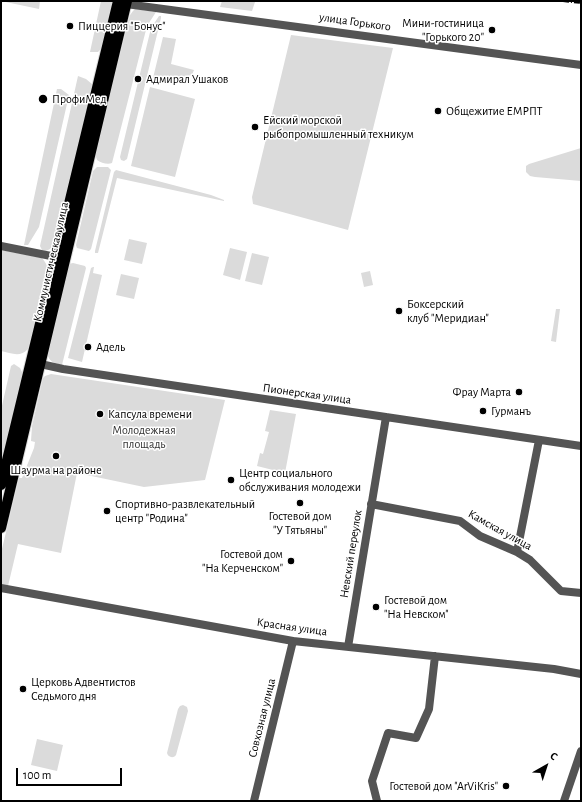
<!DOCTYPE html>
<html>
<head>
<meta charset="utf-8">
<style>
	body { margin:0 }
	#map { position:relative; width:582px; height:802px; overflow:hidden; background:#fff; font-family:"Alegreya Sans",sans-serif }
	canvas { display:block }
	.frame { position:absolute; inset:0; border:2px solid #000; pointer-events:none }
	.north { position:absolute; left:526px; top:746px; width:40px; height:40px; -webkit-text-stroke:3px #fff; paint-order:stroke; rotate:39deg; font-size:11px; font-weight:700; line-height:16px; text-align:center; color:#000 }
	.north::after { content:''; display:block; margin:auto; width:14px; height:18px; background:#000; clip-path:polygon(50% 0,100% 100%,50% 72%,0 100%) }
	.scale { position:absolute; left:16px; top:768px; width:106px; height:18px; box-sizing:border-box; border:2px solid #000; border-top:0; padding-left:5px; font-size:12px; line-height:14px; white-space:nowrap; color:#000; -webkit-text-stroke:3px #fff; paint-order:stroke }
</style>
</head>
<body>
<div id="map">
<canvas width="582" height="802"></canvas>
<div class="frame"></div>
<div class="north">С</div>
<div class="scale">100 m</div>
</div>
<script>
const context = document.querySelector('canvas').getContext('2d');
context.lineJoin = 'round';
function paint(path, color) { context.fillStyle = color; context.fill(path, 'evenodd'); }
function strokePath(path, color, width, dash) { context.strokeStyle = color; context.lineWidth = width; context.lineCap = dash ? 'butt' : 'round'; context.setLineDash(dash || []); context.stroke(path); }
function label(font, color, halo, rows, align = 'center') {
  context.font = font + ' "Alegreya Sans",sans-serif'; context.lineWidth = 3; context.setLineDash([]); context.textBaseline = 'middle'; context.strokeStyle = halo; context.fillStyle = color; for (const [text, x, y, turn = 0] of rows) {
    context.save(); context.translate(x, y); context.rotate((+turn || 0) * Math.PI / 180); context.textAlign = isNaN(turn) ? turn : align; if (halo) context.strokeText(text, 0, 0); context.fillText(text, 0, 0); context.restore();
  }
}
paint(new Path2D(`
	M1,1H40L39,9Z
	M101,1H113L102,48L98,52H90Z
	M222,1H250L255,2L252,11L220,7Z
	M135,9L156,12L147,26L112,163C108,165 101,163 97,160L95,154L130,15L133,11Z
	M159,16H161V18L127,159L124,161L121,160L120,157L151,28Z
	M291,35L393,48L348,230L253,204L252,197Z
	M163,37L176,39L171,64L194,70L192,75L166,81L153,78Z
	M78,76L86,79L92,84L54,246C50,249 47,252 42,250L40,246Z
	M150,87L195,99L175,177L131,166Z
	M57,89H61L69,95L39,227L28,245H24Z
	M581,148V181L535,177L530,176L526,172V166L529,164Z
	M97,167H108L111,170L91,249L89,251L77,248L76,245L93,171Z
	M116,170L211,195L224,200V201L117,178L98,253H95V251L114,172Z
	M129,239L147,243L142,264L124,260Z
	M230,248L247,252L240,280L223,275Z
	M1,250L42,258C46,263 48,266 47,272L28,349C20,358 11,353 1,351Z
	M252,253L269,257L262,285L245,281Z
	M73,263L85,266L86,268L62,365C54,363 49,362 47,353L69,264Z
	M93,267H94L93,273L102,275L82,362L68,358L91,268Z
	M370,271L373,285L364,287L361,273Z
	M121,274L139,278L134,299L116,295Z
	M556,309H560L556,342L551,341Z
	M14,364L20,368L23,374L1,462V410L11,366Z
	M51,374L225,400L205,480L144,487L77,473L61,553L18,544L8,586L1,585V553L19,478H22L34,448L35,442L31,441L32,426L43,378L45,376Z
	M270,410L296,414L285,473L257,466L260,453L263,454L269,432L265,431Z
	M183,705L187,707L188,711L176,755C173,759 168,757 167,753L178,709L180,706Z
	M37,739L63,745L57,771L31,765Z`), '#dbdbdb');
const major = new Path2D(`
	M1,485L118,1
	M1,528L127,1`);
strokePath(major, '#dbdbdb', 12);
strokePath(new Path2D(`
	M126,4L581,65
	M1,246L56,257
	M36,363L63,369L581,446
	M371,504L460,521L480,536L517,552L530,560L561,591L581,593
	M517,552L539,440
	M1,588L293,641L554,669L581,674
	M348,647L386,417
	M254,801L293,641
	M377,801L372,781L388,733L416,738L429,709L435,656
	M564,801L581,751`), '#545454', 8);
strokePath(major, '#000', 10);
strokePath(new Path2D(`
	M563,1L581,3`), '#000', 2, [6, 2, 1, 2]);
for (const [x, y, r, color] of [
	[70,26,4,"#000"],
	[492,30,4,"#000"],
	[138,79,4,"#000"],
	[43,99,5,"#000"],
	[438,111,4,"#000"],
	[255,127,4,"#000"],
	[399,311,4,"#000"],
	[88,347,4,"#000"],
	[519,392,4,"#000"],
	[483,411,4,"#000"],
	[100,414,4,"#000"],
	[56,456,4,"#000"],
	[231,480,4,"#000"],
	[300,503,4,"#000"],
	[107,511,4,"#000"],
	[291,561,4,"#000"],
	[376,607,4,"#000"],
	[23,689,4,"#000"],
	[506,786,4,"#000"]
]) { const dot = new Path2D(); dot.arc(x, y, r, 0, 2 * Math.PI); context.fillStyle = color; context.fill(dot); strokePath(dot, '#fff', 1.5); }
label('12px', '#000', '#fff', [
	["улица Горького",355,22,8],
	["Коммунистическая улица",51,262,-77],
	["Пионерская улица",307,394,8],
	["Камская улица",500,530,29],
	["Невский переулок",351,554,-81],
	["Красная улица",292,627,8],
	["Совхозная улица",262,718,-76]
]);
label('12px', '#000', '#fff', [
	["Мини-гостиница",484,23,"right"],
	["\"Горького 20\"",484,37,"right"],
	["Пиццерия \"Бонус\"",78,26],
	["Адмирал Ушаков",146,79],
	["ПрофиМед",52,99],
	["Общежитие ЕМРПТ",446,111],
	["Ейский морской",263,120],
	["рыбопромышленный техникум",263,134],
	["Боксерский",407,304],
	["клуб \"Меридиан\"",407,318],
	["Адель",96,347],
	["Фрау Марта",511,392,"right"],
	["Гурманъ",491,411],
	["Капсула времени",108,414],
	["Шаурма на районе",56,470,"center"],
	["Центр социального",239,473],
	["обслуживания молодежи",239,487],
	["Спортивно-развлекательный",115,504],
	["центр \"Родина\"",115,518],
	["Гостевой дом",300,516,"center"],
	["\"У Тятьяны\"",300,530,"center"],
	["Гостевой дом",283,554,"right"],
	["\"На Керченском\"",283,568,"right"],
	["Гостевой дом",384,600],
	["\"На Невском\"",384,614],
	["Церковь Адвентистов",31,682],
	["Седьмого дня",31,696],
	["Гостевой дом \"ArViKris\"",498,786,"right"]
], 'left');
label('12px', '#323232', '#fff', [
	["Молодежная",144,430],
	["площадь",144,444]
]);
</script>
</body>
</html>
